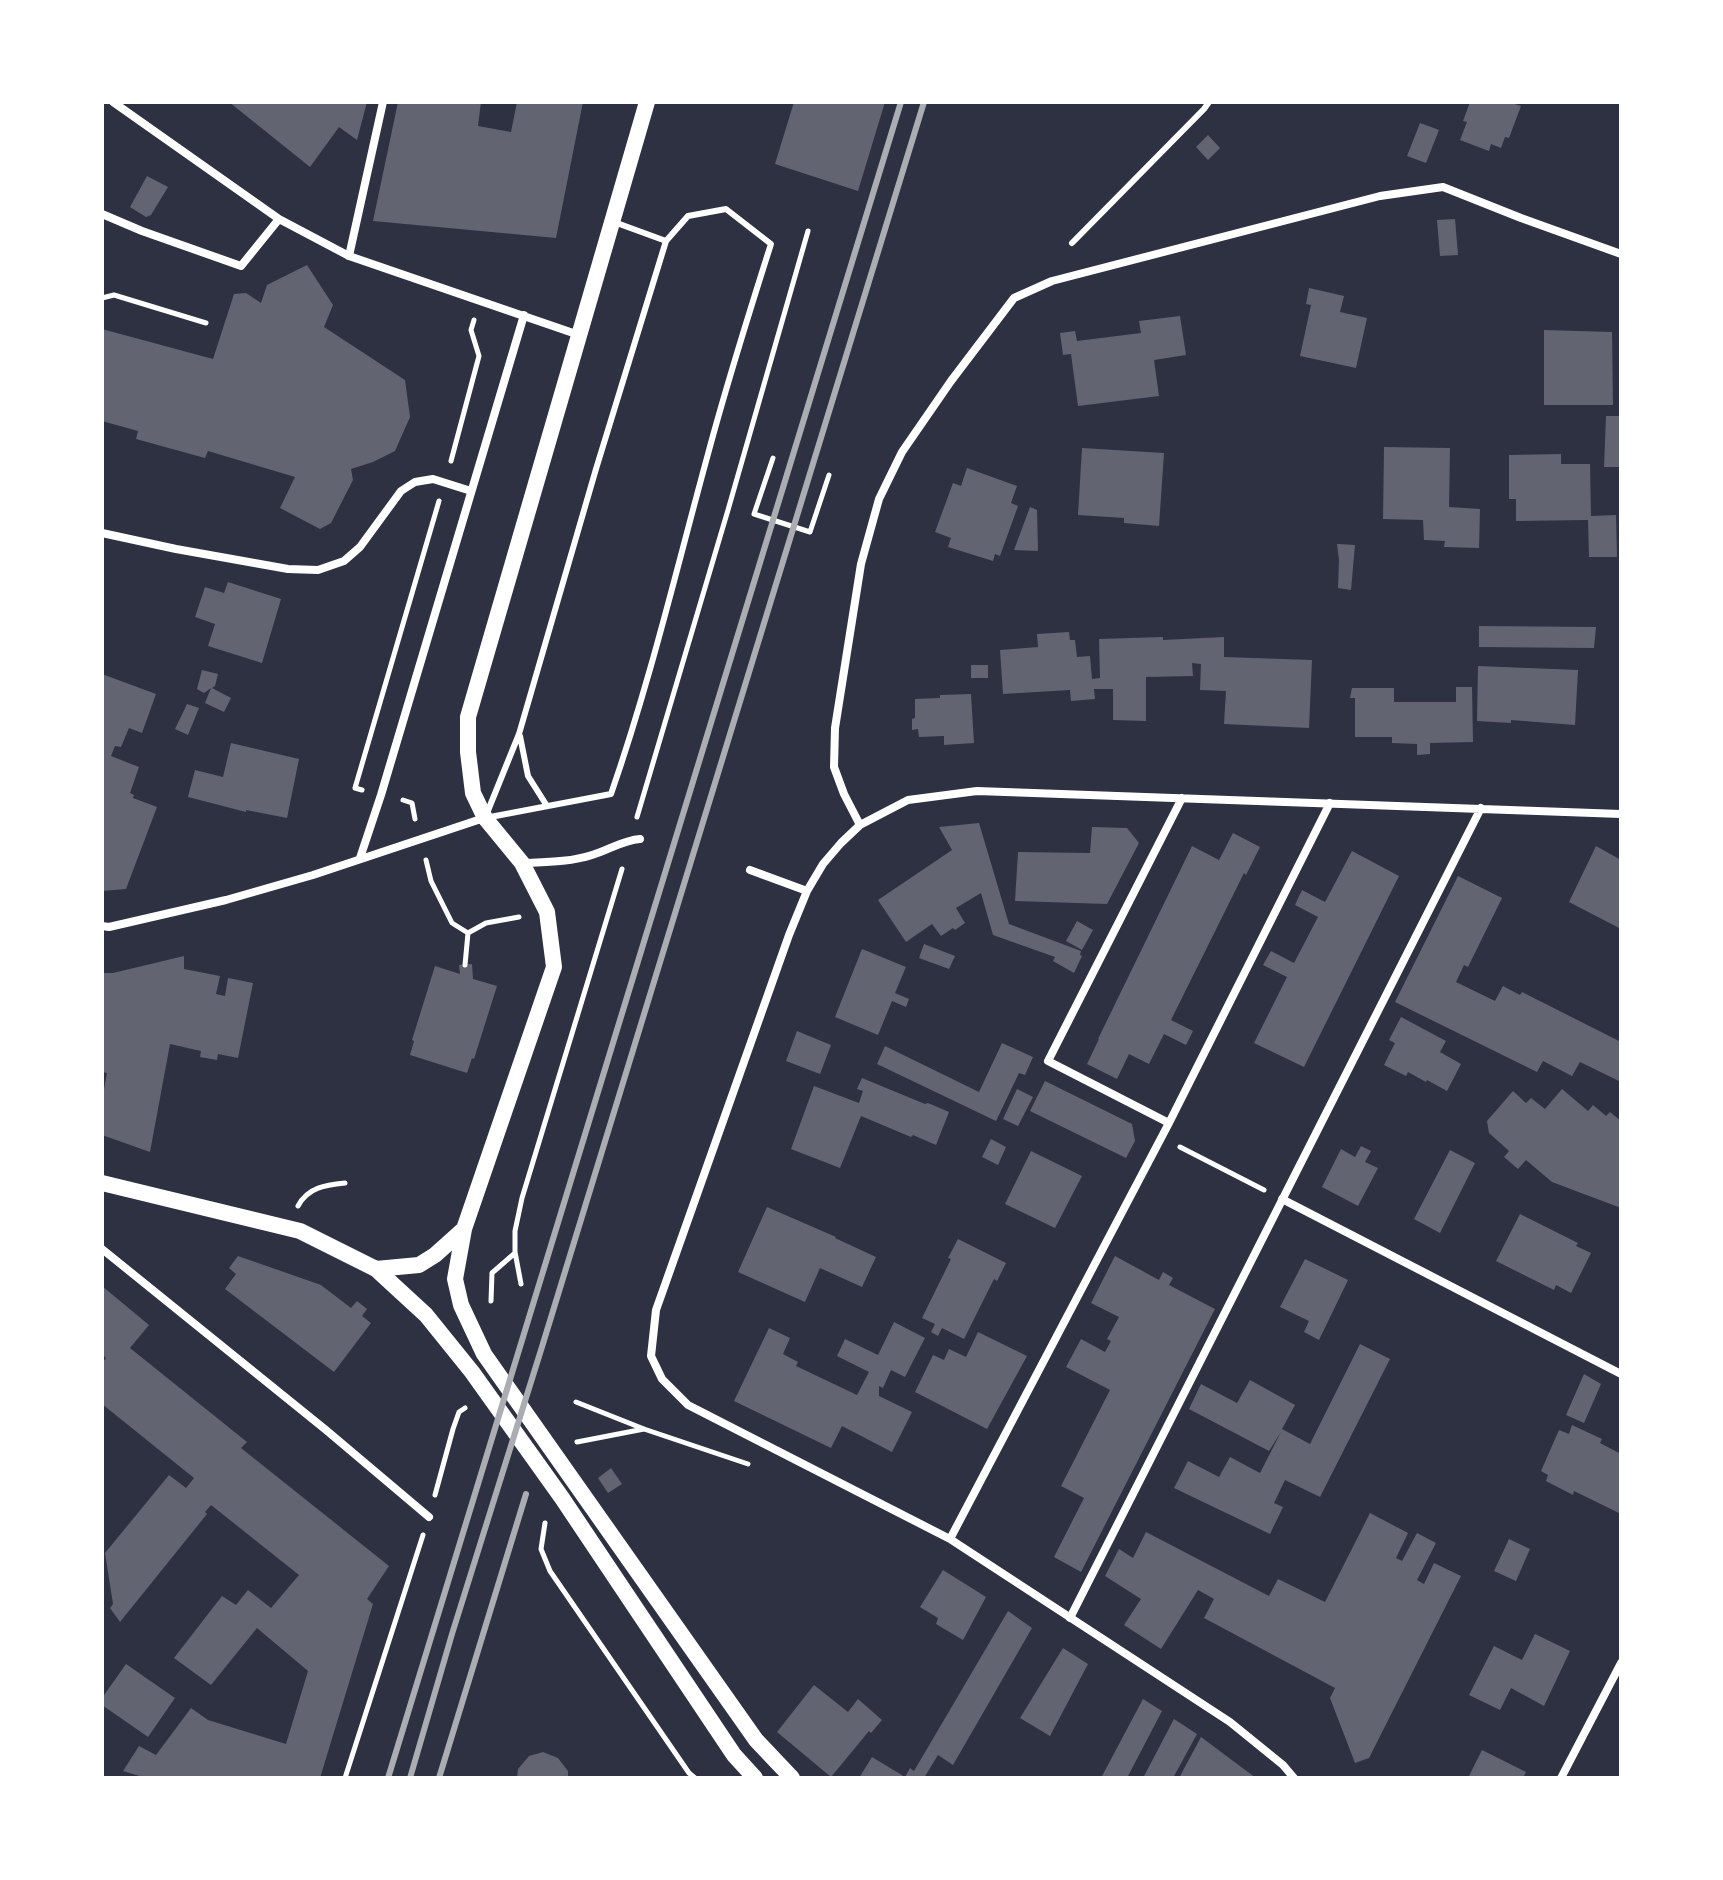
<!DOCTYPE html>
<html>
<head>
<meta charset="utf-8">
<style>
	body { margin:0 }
	#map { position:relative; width:1723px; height:1880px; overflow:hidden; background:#2d3142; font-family:"PT Sans",sans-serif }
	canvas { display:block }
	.frame { position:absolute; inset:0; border:104px solid #fff; pointer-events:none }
</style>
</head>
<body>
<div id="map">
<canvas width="1723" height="1880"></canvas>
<div class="frame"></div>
</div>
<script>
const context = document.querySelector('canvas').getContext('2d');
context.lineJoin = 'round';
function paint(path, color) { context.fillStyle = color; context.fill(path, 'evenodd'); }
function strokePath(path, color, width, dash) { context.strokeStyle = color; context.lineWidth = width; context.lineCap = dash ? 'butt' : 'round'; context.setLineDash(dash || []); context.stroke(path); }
paint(new Path2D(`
	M229,102H367L357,140L339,127L310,167Z
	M398,102H481L478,126L511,132L517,102H583L556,238L373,221Z
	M794,102H885L858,191L775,164Z
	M1470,102H1508L1521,106L1509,138L1505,137L1501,148L1491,144L1489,151L1460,140L1467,122L1463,121Z
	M1420,123L1439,130L1426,163L1407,156Z
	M1208,135L1220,148L1208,160L1196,147Z
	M147,176L168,187L151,215L146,217L130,207Z
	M1455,219L1458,255L1440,256L1437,220Z
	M307,265L333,305L324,327L405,380L410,417L395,451L373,462L351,469L353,480L331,523L320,529L280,508L295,477L208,451L205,458L136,439L138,431L102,421V329L213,359L234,294L246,293L261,303L267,285Z
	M1309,288L1344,296L1340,312L1367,318L1356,368L1300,356L1311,305L1306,304Z
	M1180,316L1186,355L1154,360L1159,396L1078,406L1071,354L1063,355L1060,333L1075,331L1077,341L1141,333L1139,321Z
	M1544,330L1612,332L1613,405H1544Z
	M1606,416H1621V467H1604Z
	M1384,447L1450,448L1449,507L1480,509L1479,548L1444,547L1445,541L1424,540L1423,520L1383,519Z
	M1082,448L1164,453L1159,526L1124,523V518L1078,515Z
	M1561,454V464H1590L1591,516L1616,515L1617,557H1589L1588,520L1516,521V499H1509V455Z
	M967,468L1017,486L1011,503L1018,506L1000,556L995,554L993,561L948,547L951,538L935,532L953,483L961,486Z
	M1030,507L1037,510L1038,551L1014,550Z
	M1337,544L1355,545L1351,590L1338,588L1339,560Z
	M228,582L281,599L262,663L208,646L215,624L195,617L205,587L224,593Z
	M1479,626L1596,627L1594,648L1479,647Z
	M1069,632L1070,640H1075L1077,657L1090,656L1092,679L1100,678L1099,639L1163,637V640L1224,637V657L1312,660L1309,728L1224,724L1226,691L1200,690L1201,664L1192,663L1193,676L1146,677V721L1113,720V689H1094L1095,699L1071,701L1070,690L1003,694L1000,650L1038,647L1037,634Z
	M971,665H988V678H971Z
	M1478,666L1578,670L1575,725L1511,720V723L1477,721Z
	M202,670L218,674L215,686L212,688L231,698L224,712L205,703L211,688L204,693L197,689Z
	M102,674L156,694L142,733L129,728L121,747L115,746L111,756L139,767L130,793L134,795L133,798L157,807L126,889L102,891Z
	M1456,687H1472L1473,742L1430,743V754L1417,755V744L1392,743V737H1355V698H1350L1352,688H1394V702H1456Z
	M971,694L974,743L944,745V736L919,737L918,729L912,730V719L915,718V699L940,698V695Z
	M187,704L199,708L188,735L175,729Z
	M231,743L299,759L287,818L246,810V812L188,797L195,770L223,777Z
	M979,823L1009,924L1081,951L1080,955L1082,956L1074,973L1053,961L1055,957L993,935L981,893L956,908L965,923L955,930L953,928L941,936L932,924L906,942L878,900L952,850L939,827Z
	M1092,827L1127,828L1139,843L1107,904L1015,901L1018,852L1090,853Z
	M1233,833L1260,847L1246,875L1244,873L1171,1020L1193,1031L1186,1045L1164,1034L1149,1064L1129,1054L1117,1079L1087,1064L1099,1039H1098L1192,846L1219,860Z
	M1596,846L1621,860V929L1569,902Z
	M1352,851L1399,876L1304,1067L1254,1043L1287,977L1263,965L1271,951L1294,963L1318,917L1295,905L1302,890L1325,902Z
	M1458,876L1502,898L1468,967L1464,965L1456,982L1495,1001L1503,986L1520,995L1522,992L1621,1042V1082L1580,1062L1572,1076L1543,1061L1537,1072L1395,1002Z
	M1077,921L1093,930L1082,950L1066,941Z
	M924,944L955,956L949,969L919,958Z
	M862,949L906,967L895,993L909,999L906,1007L892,1001L878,1035L835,1017Z
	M184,956V969L220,976L216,994L225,996L228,978L253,983L238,1058L218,1054L217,1060L200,1057L201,1051L170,1044L150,1152L102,1135V1100L107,1073L102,1072V973H113Z
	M472,964L473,979L497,986L474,1059L472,1058L467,1073L410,1055L414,1041L412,1040L435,966L460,974L459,965Z
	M1401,1017L1446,1041L1440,1052L1461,1064L1447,1091L1427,1080L1426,1082L1408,1072L1406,1076L1384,1065L1395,1043L1389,1040Z
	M797,1031L831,1045L820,1074L786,1061Z
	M1002,1043L1033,1057L1025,1075L1019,1073L996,1121L877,1064L885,1046L979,1092Z
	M862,1078L925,1104L928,1103L949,1112L936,1145L913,1135L911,1137L861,1116L840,1168L791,1149L814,1086L859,1103L863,1091L857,1089Z
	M1045,1081L1132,1124L1135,1141L1126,1158L1030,1111Z
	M1017,1089L1033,1097L1018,1126L1003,1119Z
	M1562,1089L1588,1111L1593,1105L1606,1116L1610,1112L1621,1121V1208L1552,1182L1526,1160L1518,1169L1504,1157L1509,1151L1489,1133L1487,1121L1513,1091L1526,1103L1531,1098L1545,1109Z
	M991,1139L1006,1147L998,1165L982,1157Z
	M1361,1146L1371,1151L1365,1162L1378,1168L1358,1206L1322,1187L1341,1149L1355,1157Z
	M1450,1150L1475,1163L1440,1233L1414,1219Z
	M1031,1151L1082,1176L1055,1228L1005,1204Z
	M767,1207L836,1237L835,1238L876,1257L862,1287L820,1268L805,1302L738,1272Z
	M1520,1214L1578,1243L1576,1246L1591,1253L1571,1293L1556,1285L1554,1290L1496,1261Z
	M958,1239L1006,1263L997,1281L994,1279L964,1339L942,1328L938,1336L931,1332L935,1324L922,1318L951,1259L948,1258Z
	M238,1256L321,1285L351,1308L357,1301L367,1309L362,1316L371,1323L334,1372L225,1289L236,1274L229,1268Z
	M1115,1256L1159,1280L1163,1272L1173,1278L1169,1285L1215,1309L1081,1572L1054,1557L1084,1498L1061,1486L1110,1390L1066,1367L1081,1339L1105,1352L1111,1341L1107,1339L1119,1317L1091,1303Z
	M1305,1259L1348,1280L1319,1340L1304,1332L1309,1321L1280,1307Z
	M102,1286L149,1325L130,1348L247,1442L241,1448L389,1566L367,1599L373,1604L320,1778H146L123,1771L139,1746L156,1755L191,1708L208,1720L286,1744L308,1671L257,1628L211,1685L174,1658L222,1596L236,1605L248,1590L271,1608L299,1575L211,1505L205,1512L207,1514L120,1622L110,1608L113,1604L105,1553L169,1475L186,1488L194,1478L102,1404V1363L106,1358L102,1354Z
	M894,1322L925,1338L905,1377L891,1370L883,1388L879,1386V1396L912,1412L892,1452L842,1426L831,1448L734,1401L769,1328L790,1338L783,1354L798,1362L796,1366L857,1395L869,1372L837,1356L845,1339L878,1355Z
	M978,1332L1027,1356L987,1429L915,1392L933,1355L944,1360L949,1349L966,1357Z
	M1360,1344L1390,1359L1320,1497L1285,1480L1274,1503L1283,1507L1270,1534L1174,1488L1188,1461L1219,1477L1230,1457L1260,1473L1281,1432L1269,1451L1189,1409L1201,1384L1237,1403L1250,1380L1295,1405L1282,1429L1310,1444Z
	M1584,1374L1601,1384L1584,1423L1566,1415Z
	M1572,1425L1602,1439L1600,1443L1621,1454V1514L1574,1491L1573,1495L1546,1481L1548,1475L1541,1471L1559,1430L1569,1434Z
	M611,1468L622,1484L608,1493L598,1478Z
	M1370,1513L1408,1533L1396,1558L1402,1561L1417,1533L1436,1543L1417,1580L1424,1584L1434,1563L1461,1576L1369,1758L1355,1763L1330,1698L1335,1688L1204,1618L1214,1599L1198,1590L1161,1649L1124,1625L1141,1599L1105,1576L1119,1549L1133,1558L1146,1532L1269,1596L1278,1579L1325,1602Z
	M1509,1539L1530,1549L1516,1581L1494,1571Z
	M943,1570L986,1597L963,1640L936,1624L938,1618L920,1607Z
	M1008,1611L1032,1628L953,1765L938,1755L924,1778H859L872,1757L905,1777L910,1768L914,1771Z
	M1535,1634L1570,1651L1544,1706L1511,1688L1500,1710L1469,1695L1494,1646L1522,1660Z
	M1063,1648L1088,1664L1050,1736L1020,1718Z
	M126,1664L175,1698L148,1737L102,1705V1698Z
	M814,1685L848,1712L858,1699L882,1720L871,1733L869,1731L831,1777L777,1732Z
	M1143,1699L1162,1711L1127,1778H1101Z
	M1174,1719L1197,1734L1173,1778H1143Z
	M1201,1737L1256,1778H1179Z
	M1482,1750L1526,1772L1523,1778H1468Z
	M543,1752L558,1758L568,1771V1778H517L518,1769L529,1756Z`), '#626471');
strokePath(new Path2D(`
	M102,298L114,295L206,323
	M773,458L754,514L810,532L829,475
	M451,461L479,356L471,330L474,320
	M362,790L355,788L439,501
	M403,800L412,803L415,819
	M637,817L728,510L808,231
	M426,860L431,881L452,923L468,933L486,923L519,917
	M465,965L468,933
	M1180,1147L1264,1190
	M298,1206C308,1187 326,1185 345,1183
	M521,1284L515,1252V1231L522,1198L622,869
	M491,1301L492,1273L515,1253
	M576,1402L644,1429L748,1464
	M577,1442L644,1429
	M435,1495L453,1429L459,1412L465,1408
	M545,1523L541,1549L550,1571L689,1773L695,1778
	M345,1778L423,1535`), '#fff', 5);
strokePath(new Path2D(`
	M726,209L771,244C749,313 727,383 708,454C677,567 650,682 611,794L485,818L519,734L596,469L666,241L688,216Z
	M614,222L666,241
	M1072,243L1204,109L1209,102
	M520,736L528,776L547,806`), '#fff', 6);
strokePath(new Path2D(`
	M113,102L279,219L349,256L579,335
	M102,214L142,231L241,266L279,219
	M349,256L383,102
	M102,533L176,549L288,569L318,570L344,561L360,547L401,491L415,482L433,479L471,491
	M860,825L844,794L834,767L835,728L861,564L879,499L902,452L951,381L1014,298L1052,281L1380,196L1443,187L1521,218L1621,254
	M360,858L381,795L524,315
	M523,863C546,862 571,862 592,855C609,850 623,840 640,839
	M750,870L807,891
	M102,926L109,927L226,900L313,875L484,818
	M1169,1123L1048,1061L1182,798
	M1282,1199L1621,1374
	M102,1249L326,1430L429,1517
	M950,1539L1169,1123L1330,803
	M1070,1618L1481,808
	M1294,1778L1283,1765L1230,1722L950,1539L688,1405L662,1379L651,1356L656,1310L789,935L807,891L823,864L841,843L860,825L908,800L977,791L1621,814
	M1561,1778L1621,1663`), '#fff', 8);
strokePath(new Path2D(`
	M647,102L468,717V752L473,793L485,818L522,863L547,912L554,967L464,1229L455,1279L461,1305L484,1354L756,1740L792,1778
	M102,1183L300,1231L376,1269L426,1315L472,1372L562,1498L734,1755L755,1778
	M376,1269L419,1265L435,1255L464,1229`), '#fff', 16);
strokePath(new Path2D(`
	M388,1778L901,102
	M410,1778L452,1634L541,1350L924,102
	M439,1778L526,1494`), '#abadb3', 6);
</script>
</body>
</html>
